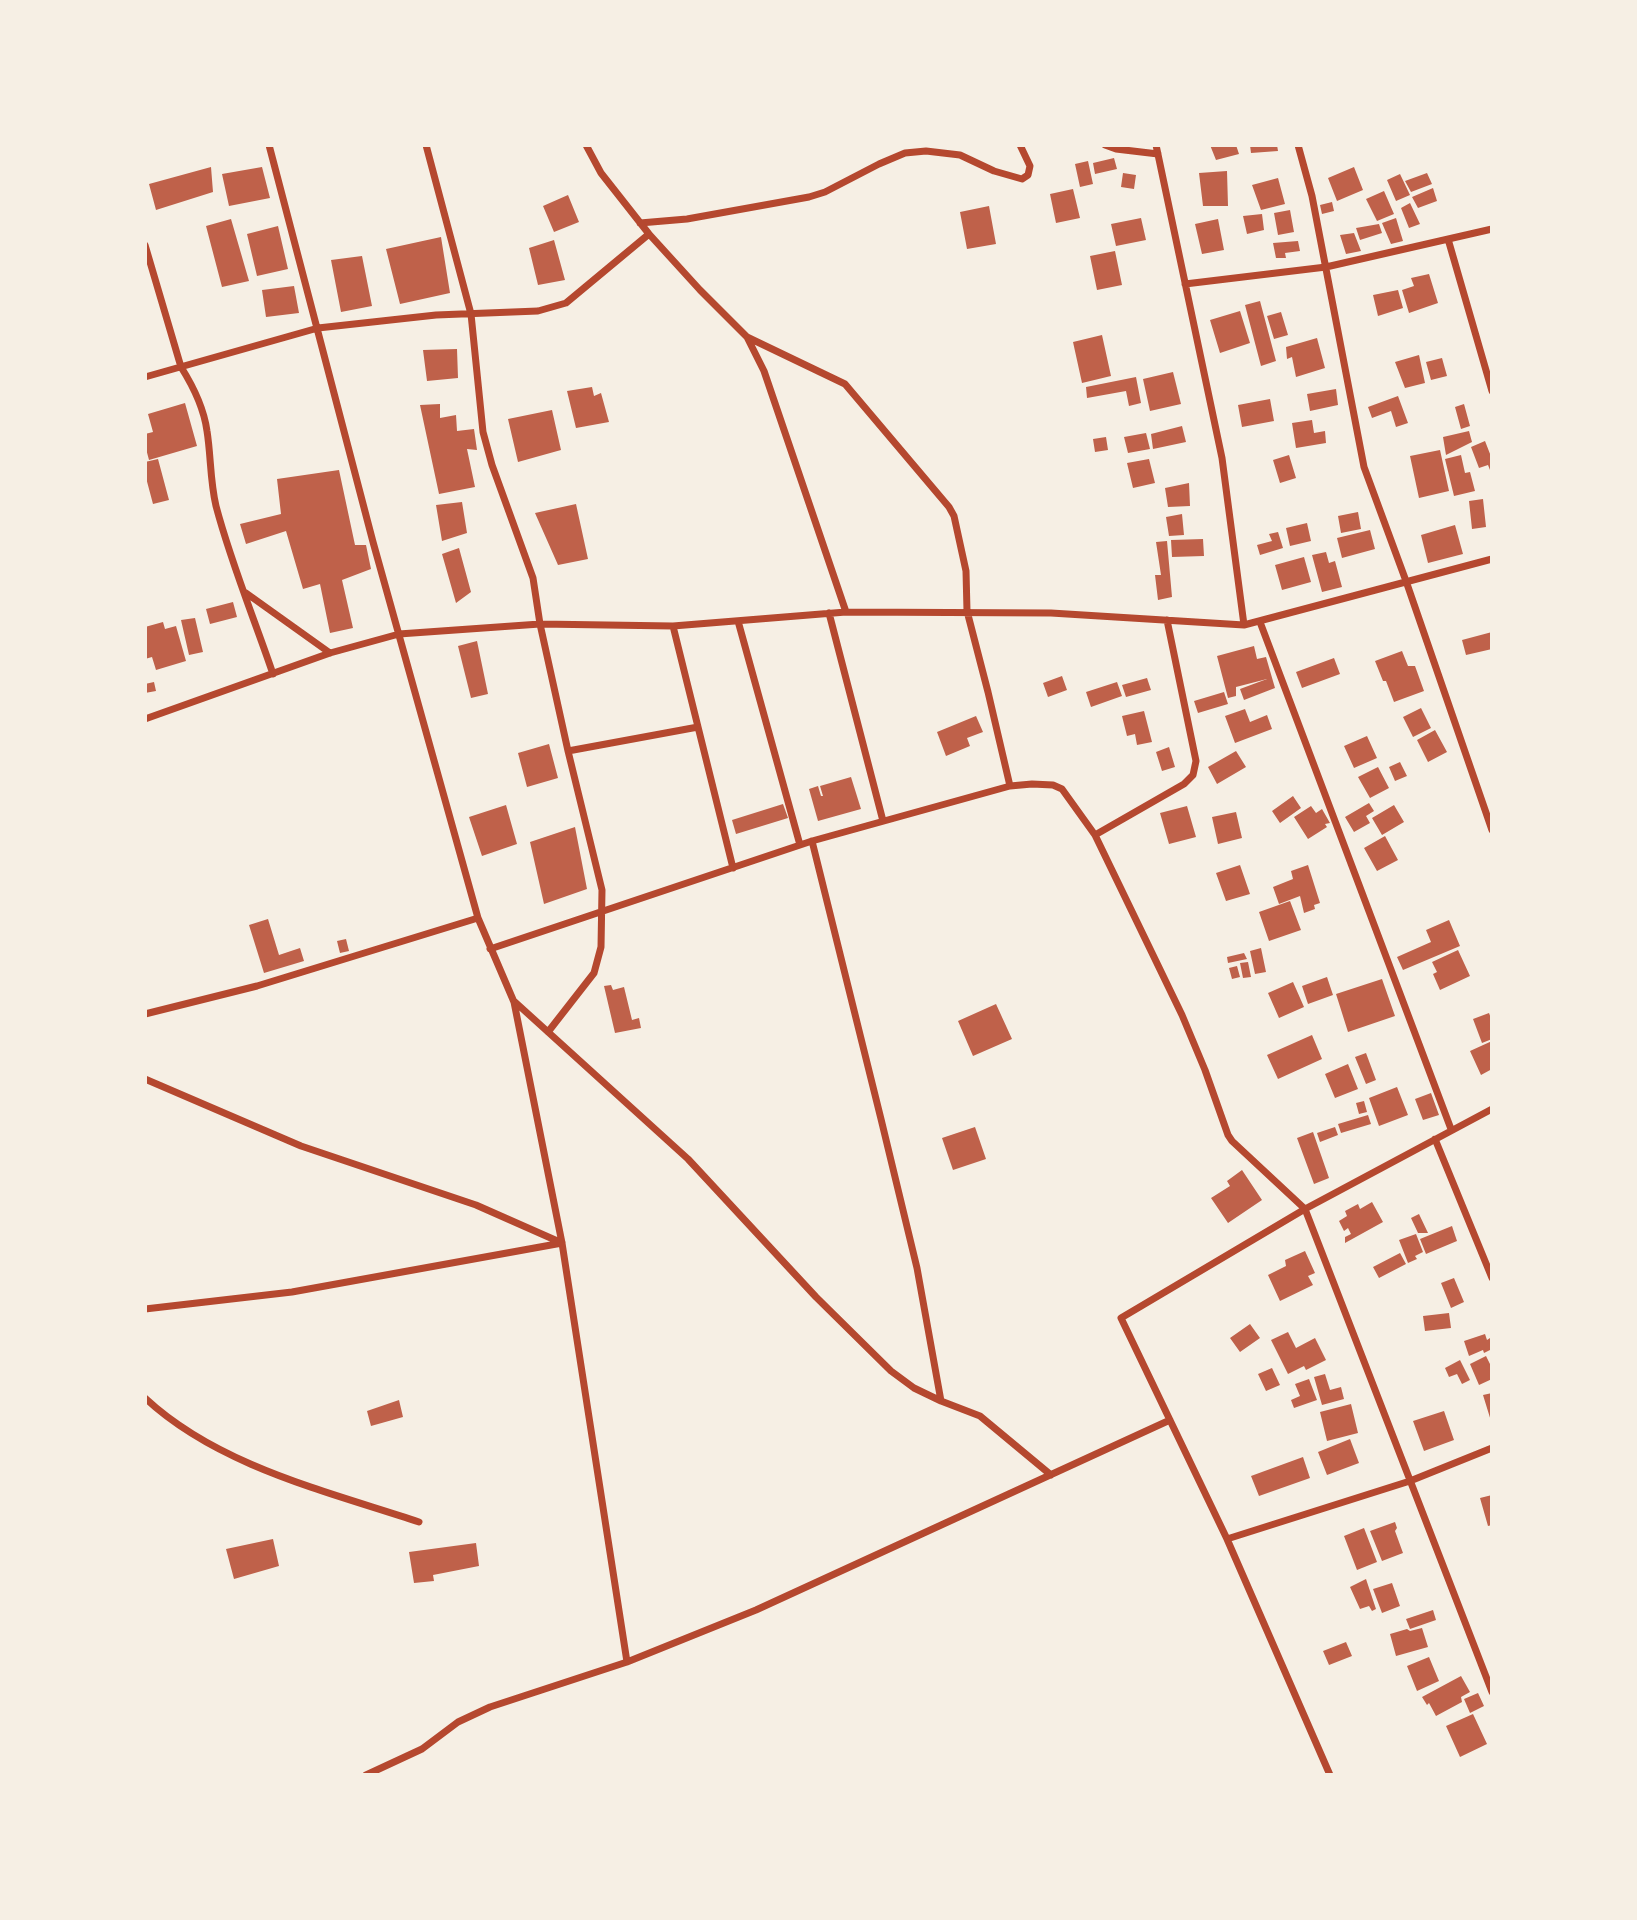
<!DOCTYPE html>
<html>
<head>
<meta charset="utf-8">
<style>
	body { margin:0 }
	#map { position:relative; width:1637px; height:1920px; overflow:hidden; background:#f6efe4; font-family:"Times New Roman",serif }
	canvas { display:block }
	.frame { position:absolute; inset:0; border:147px solid #f6efe4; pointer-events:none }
</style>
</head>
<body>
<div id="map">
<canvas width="1637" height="1920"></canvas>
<div class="frame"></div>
</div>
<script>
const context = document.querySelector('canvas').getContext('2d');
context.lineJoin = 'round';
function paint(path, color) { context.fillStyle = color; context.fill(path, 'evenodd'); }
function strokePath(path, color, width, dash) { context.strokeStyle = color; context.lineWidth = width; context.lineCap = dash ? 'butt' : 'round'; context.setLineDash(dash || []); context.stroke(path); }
paint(new Path2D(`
	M1210,145H1236L1239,154L1216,160Z
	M1250,145H1277L1278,151L1251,153Z
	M1114,158L1117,169L1095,174L1093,163Z
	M1088,161L1093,184L1080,187L1075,164Z
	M211,167L213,192L156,210L149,184Z
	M262,167L270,198L229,206L222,174Z
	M1354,167L1363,190L1337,201L1328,178Z
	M1227,171L1228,206H1203L1199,173Z
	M1123,173L1136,175L1134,189L1121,187Z
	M1427,173L1432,184L1411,192L1405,181Z
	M1400,174L1410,195L1396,201L1387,180Z
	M1278,178L1285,204L1261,210L1252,185Z
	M1433,188L1437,201L1418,208L1412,197Z
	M1073,189L1080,218L1056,223L1050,194Z
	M1384,191L1394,214L1377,221L1366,199Z
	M568,195L579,222L554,232L543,206Z
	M1332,202L1334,211L1322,214L1320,205Z
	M1410,203L1420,224L1409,228L1401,208Z
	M989,206L996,244L967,249L960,212Z
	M1290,210L1294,232L1278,235L1274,213Z
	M1262,214L1264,230L1247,234L1243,216Z
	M1141,218L1146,240L1116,246L1111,224Z
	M1396,218L1403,241L1391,244L1382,223Z
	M231,219L249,281L222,287L206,226Z
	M1218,219L1224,250L1202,254L1195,224Z
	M1379,224L1382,233L1360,240L1356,228Z
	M278,226L288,269L257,276L247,234Z
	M1354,233L1361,251L1346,254L1340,235Z
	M441,237L450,293L400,304L386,249Z
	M554,240L565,280L538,285L529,248Z
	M1298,241L1300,251L1285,253L1286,258H1276L1273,243Z
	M1115,251L1122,285L1097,290L1090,256Z
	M362,256L372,306L341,312L331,260Z
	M1429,274L1438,303L1409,313L1402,290L1414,286L1411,278Z
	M294,286L299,313L266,317L262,290Z
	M1398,290L1403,308L1378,316L1373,295Z
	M1260,301L1276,361L1261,366L1245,305Z
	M1240,311L1250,343L1220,353L1210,320Z
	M1281,312L1288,335L1274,339L1267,316Z
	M1102,335L1111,376L1082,383L1073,342Z
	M1317,338L1325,368L1296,377L1292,357L1287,359L1286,347Z
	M457,349L458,378L427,381L423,350Z
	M1419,355L1425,383L1405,388L1395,362Z
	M1442,358L1447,376L1431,380L1426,362Z
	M1173,372L1181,404L1150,411L1143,379Z
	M1136,377L1141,403L1129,406L1126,391L1087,398L1086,387Z
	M592,387L594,396L601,393L609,422L576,428L567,391Z
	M1336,389L1338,405L1310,411L1307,394Z
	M1398,396L1408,423L1396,427L1391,411L1372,418L1368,407Z
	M1270,399L1274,421L1242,427L1238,405Z
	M185,403L197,446L149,460L145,445V434L153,432L148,414Z
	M440,404V418L456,415L457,431L474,429L477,450L467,449L475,487L439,494L420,405Z
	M1464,404L1470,426L1461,429L1455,407Z
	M552,410L561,450L518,462L508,419Z
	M1312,420L1314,433L1325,431L1326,443L1296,448L1292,423Z
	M1182,426L1186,442L1153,449L1151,434Z
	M1469,431L1472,442L1446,455L1443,437Z
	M1146,433L1150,449L1128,453L1124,437Z
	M1106,437L1108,450L1095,452L1093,439Z
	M1485,441L1492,459V475L1488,465L1479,468L1471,447Z
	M1440,450L1449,491L1419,498L1410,456Z
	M1289,455L1296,478L1280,483L1273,460Z
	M1461,455L1465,473L1470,472L1475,491L1454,496L1445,459Z
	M158,459L169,500L153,504L145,474V462Z
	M1149,459L1155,483L1133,488L1127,463Z
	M339,470L355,545H366L371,569L342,580L353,628L330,633L320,584L303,589L286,531L246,544L240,524L281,514L277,479Z
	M1189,483L1190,506L1168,507L1165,488Z
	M1483,499L1486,527L1472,529L1469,501Z
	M462,502L467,533L442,541L436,505Z
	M576,504L588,559L558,565L535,513Z
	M1358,512L1361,529L1341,533L1338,516Z
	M1182,514L1184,535L1169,536L1166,517Z
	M1307,523L1311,541L1290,546L1286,528Z
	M1455,525L1463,554L1428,563L1421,535Z
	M1370,530L1375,549L1342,558L1337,538Z
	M1278,532L1283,548L1260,555L1257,545L1272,541L1269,534Z
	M1203,539L1204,556L1172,557L1171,540Z
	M1167,541L1172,597L1158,600L1155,575H1161L1156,542Z
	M459,548L471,592L456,603L442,554Z
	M1326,552L1329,563L1335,561L1342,587L1322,592L1312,555Z
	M1304,557L1311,582L1282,590L1275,565Z
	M233,602L237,617L210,624L206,609Z
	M195,618L203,652L189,655L181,620Z
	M163,622L165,629L176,626L186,661L156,670L152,657L145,659V627Z
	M1492,632V649L1466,655L1462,640Z
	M477,641L488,694L471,698L458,646Z
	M1254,646L1257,659L1266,657L1275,688L1244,700L1240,689L1267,679L1236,687V696L1228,698L1217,656Z
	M1402,651L1408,666H1415L1424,691L1394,702L1386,681H1383L1375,661Z
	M1334,658L1340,674L1302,688L1296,672Z
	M1062,676L1067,690L1048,697L1043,683Z
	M1147,678L1151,690L1126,697L1122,685Z
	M154,682L156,691L145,693V684Z
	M1117,682L1122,696L1091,707L1086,692Z
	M1224,692L1228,704L1198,713L1194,701Z
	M1421,708L1431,728L1413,737L1403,717Z
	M1245,709L1250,722L1267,715L1272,729L1235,743L1225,716Z
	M1144,711L1152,742L1137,745L1135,734L1127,736L1122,716Z
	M976,716L983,732L967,738L970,746L946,756L937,732Z
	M1435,730L1447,752L1428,762L1417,740Z
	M1367,736L1377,758L1354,768L1344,746Z
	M549,744L558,778L527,787L518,753Z
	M1169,747L1175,767L1162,771L1156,752Z
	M1236,751L1246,767L1217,784L1208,767Z
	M1400,762L1407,776L1395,781L1389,767Z
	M1378,767L1389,788L1370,798L1358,777Z
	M851,777L861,809L818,821L809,789L818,786L821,796H823L820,786Z
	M1293,796L1301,808L1280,823L1272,811Z
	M1369,803L1374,811L1366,816L1370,823L1354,832L1345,817Z
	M783,804L788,818L736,834L732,820Z
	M506,805L517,844L482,856L469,817Z
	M1394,805L1404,822L1382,835L1372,818Z
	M1187,806L1196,837L1169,844L1160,813Z
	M1311,806L1316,813L1322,809L1330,823L1325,824L1327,827L1308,839L1294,817Z
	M1236,812L1242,838L1218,844L1212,817Z
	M575,827L587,889L544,904L530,842Z
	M1385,836L1398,860L1377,871L1364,848Z
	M1240,865L1250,894L1226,901L1216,873Z
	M1308,865L1320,903L1314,905L1315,909L1304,913L1300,896L1279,904L1273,887L1293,879L1291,871Z
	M1290,901L1301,930L1269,941L1259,912Z
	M268,919L279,955L300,948L304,961L264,973L249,925Z
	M1449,920L1460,946L1403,970L1397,957L1431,942L1426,930Z
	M346,939L349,951L340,953L337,941Z
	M1261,948L1266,972L1255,974L1250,951Z
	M1458,950L1470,976L1440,990L1433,974L1437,972L1432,962Z
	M1244,953L1247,959L1228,963L1227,957Z
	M1248,962L1251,977L1243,978L1240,963Z
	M1237,966L1240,977L1232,979L1229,968Z
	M1327,977L1333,995L1308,1004L1302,986Z
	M1382,979L1395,1016L1348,1032L1336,994Z
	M1293,982L1304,1007L1279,1018L1268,993Z
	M611,985L613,990L624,987L632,1020L639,1018L641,1028L615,1033L604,986Z
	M996,1004L1012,1039L973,1056L958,1021Z
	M1489,1013L1492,1021V1039L1482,1043L1473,1019Z
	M1312,1035L1322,1059L1278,1079L1267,1055Z
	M1492,1041V1069L1481,1075L1470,1051Z
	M1366,1053L1376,1080L1366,1084L1355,1057Z
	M1348,1064L1358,1089L1335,1098L1325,1074Z
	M1397,1087L1408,1115L1379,1126L1369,1098Z
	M1431,1093L1439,1115L1423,1120L1415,1099Z
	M1364,1101L1367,1112L1359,1114L1356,1103Z
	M1368,1115L1371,1124L1341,1133L1338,1124Z
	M975,1127L986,1159L953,1170L942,1138Z
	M1335,1127L1338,1135L1320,1142L1317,1133Z
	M1313,1132L1329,1178L1314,1184L1297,1138Z
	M1242,1170L1262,1200L1228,1223L1211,1198L1230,1186L1227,1181Z
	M1372,1202L1383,1222L1345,1243V1237L1351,1234L1348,1228L1344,1231L1339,1221L1347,1216L1345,1211L1358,1204L1360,1209Z
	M1419,1214L1428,1233H1418L1411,1218Z
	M1452,1226L1457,1241L1426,1254L1420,1239Z
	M1416,1234L1423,1252L1415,1256L1417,1259L1408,1263L1399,1240Z
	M1305,1251L1315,1273L1308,1276L1313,1285L1280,1301L1268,1275L1286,1266L1285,1260Z
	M1400,1253L1406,1264L1379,1278L1373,1267Z
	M1454,1278L1464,1302L1451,1308L1441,1283Z
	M1449,1313L1451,1328L1425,1331L1423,1316Z
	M1250,1324L1260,1338L1240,1352L1230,1338Z
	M1288,1332L1296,1348L1315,1338L1326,1360L1306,1370L1304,1366L1288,1374L1271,1340Z
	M1485,1334L1487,1340L1490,1338L1492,1349L1484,1353L1483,1350L1469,1356L1464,1341Z
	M1486,1356L1492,1368V1379L1479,1385L1470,1364Z
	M1460,1360L1470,1380L1462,1384L1457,1374L1449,1377L1445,1368Z
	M1272,1368L1280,1385L1266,1391L1258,1374Z
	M1325,1374L1330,1390L1341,1387L1344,1399L1322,1405L1314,1377Z
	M1309,1379L1317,1400L1294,1408L1291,1400L1300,1396L1295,1384Z
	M1492,1393V1421H1491L1483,1395Z
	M399,1400L403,1417L371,1426L367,1411Z
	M1351,1404L1358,1433L1327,1441L1320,1412Z
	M1444,1411L1454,1440L1424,1451L1413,1421Z
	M1350,1439L1359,1463L1327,1475L1318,1452Z
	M1303,1457L1310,1478L1259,1496L1251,1476Z
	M1492,1495V1525L1488,1526L1480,1498Z
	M1395,1522L1397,1528L1395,1531L1403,1553L1382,1561L1370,1531Z
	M1364,1528L1377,1562L1357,1570L1344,1536Z
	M273,1539L279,1566L234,1579L226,1549Z
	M476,1543L479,1566L433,1575L434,1581L414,1583L409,1552Z
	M1366,1579L1376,1609L1372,1611L1369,1606L1360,1609L1350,1587Z
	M1392,1583L1400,1606L1382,1613L1373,1589Z
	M1433,1610L1436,1620L1410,1629L1406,1619Z
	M1422,1628L1428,1647L1396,1656L1390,1634L1407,1629L1410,1631Z
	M1346,1642L1352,1656L1329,1665L1323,1651Z
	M1429,1657L1439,1681L1417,1691L1407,1666Z
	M1461,1676L1470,1692L1461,1697L1462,1702L1436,1716L1429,1703L1427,1705L1422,1697Z
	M1478,1693L1484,1706L1470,1713L1464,1699Z
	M1473,1714L1487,1744L1460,1757L1446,1726Z`), '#bf614a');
strokePath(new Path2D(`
	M269,145L373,542L478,918L514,1002L562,1243L627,1662
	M426,145L471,314L483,432L492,465L533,578L540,624L568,751L602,890L601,947L594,973L548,1032
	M586,145L601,173L649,234L700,290L747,337L764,371L846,612
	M1105,145L1116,149L1158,154
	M1156,145L1222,458L1244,625
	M1298,145L1312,196L1364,467L1406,581L1492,830
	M640,223L687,219L809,197L825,192L879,164L905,153L926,151L960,155L994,171L1022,179L1028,175L1030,166L1020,145
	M1448,239L1492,391
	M145,245L181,367C193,386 204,409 207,431C211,456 210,481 216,506C231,563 254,618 273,674
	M1185,284L1326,267L1492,229
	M747,337L845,384L949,507L954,516L966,571L967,611L988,692L1010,786
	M145,377L318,328L436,315L538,311L566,303L649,234
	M246,593L330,653
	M829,613L883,821
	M738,621L800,845
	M1260,622L1451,1129
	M673,626L733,868
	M145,719L330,653L399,634L540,624L673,626L846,612L1051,613L1244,625L1492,559
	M568,751L698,727
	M1095,835L1184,784L1193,775L1196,761L1167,620
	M812,841L881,1119L917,1268L941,1401
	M490,949L812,841L1010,786L1032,784L1053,785L1062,789L1095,835L1182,1015L1205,1070L1228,1135L1232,1141L1305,1209L1492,1692
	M515,1002L688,1159L816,1297L891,1371L914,1388L941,1401L980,1416L1051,1475
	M145,1014L257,986L478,918
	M145,1079L301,1146L476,1205L562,1243
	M1435,1139L1492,1278
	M145,1309L292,1292L562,1243
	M145,1398C218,1466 326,1491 419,1522
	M1227,1539L1410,1481L1492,1448
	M366,1775L422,1749L458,1722L490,1707L627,1662L756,1610L1170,1420
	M1330,1775L1227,1539L1121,1318L1305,1209L1492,1109`), '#b5482f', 7);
</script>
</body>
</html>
